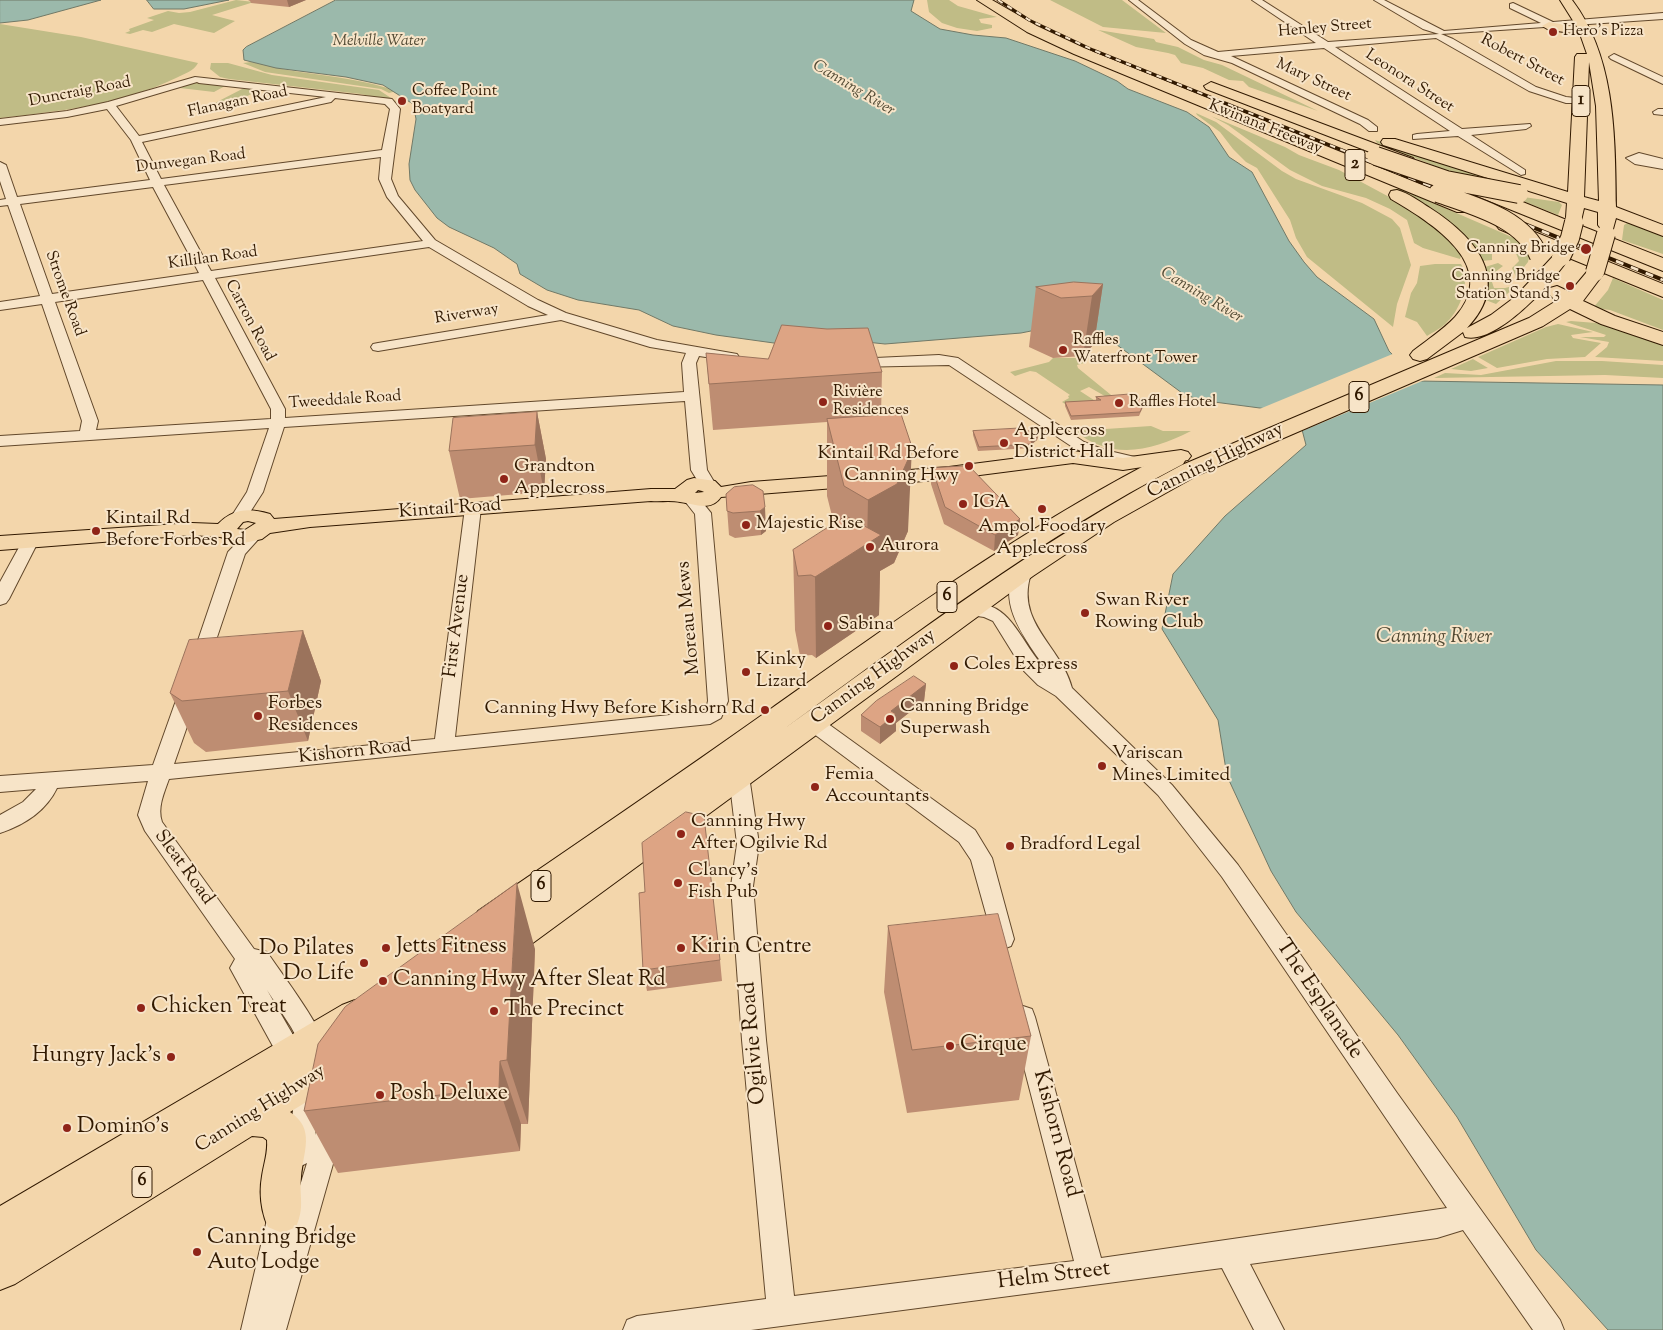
<!DOCTYPE html>
<html>
<head>
<meta charset="utf-8">
<style>
	body { margin:0 }
	canvas { display:block; background:#f3d6ab }
</style>
</head>
<body>
<canvas width="1663" height="1330"></canvas>
<script>
const context = document.querySelector('canvas').getContext('2d');
context.lineJoin = 'round';
function paint(path, color) { context.fillStyle = color; context.fill(path, 'evenodd'); }
function strokePath(path, color, width, dash) { context.strokeStyle = color; context.lineWidth = width; context.lineCap = dash ? 'butt' : 'round'; context.setLineDash(dash || []); context.stroke(path); }
function label(font, color, halo, rows, align = 'center') {
  context.font = font + ' "Sorts Mill Goudy",serif'; context.lineWidth = 4; context.setLineDash([]); context.textBaseline = 'middle'; context.strokeStyle = halo; context.fillStyle = color; for (const [text, x, y, turn = 0] of rows) {
    context.save(); context.translate(x, y); context.rotate((+turn || 0) * Math.PI / 180); context.textAlign = isNaN(turn) ? turn : align; if (halo) context.strokeText(text, 0, 0); context.fillText(text, 0, 0); context.restore();
  }
}
paint(new Path2D(`
	M236,0L254,2L212,15L235,21L214,33L174,24L152,32L143,30L130,34L125,33L130,31L129,29L154,20L147,18L168,11L179,13L190,12Z
	M927,0H949L958,6L997,17L979,19L981,23L992,25V28L977,31L957,28L942,23L929,12Z
	M1050,0H1122L1166,33L1103,27Z
	M0,24L81,37L198,63C194,71 184,74 176,78C120,105 61,111 0,118Z
	M1098,30L1154,39L1156,42L1178,47L1204,60L1222,65L1318,111L1249,87L1243,81L1229,80L1203,68L1181,63L1175,55L1168,53L1136,47Z
	M251,62C268,65 283,70 300,72C335,77 364,80 397,91L389,93L381,89L265,72L243,63Z
	M211,63H228L272,75L379,90L397,102L361,94L229,79L220,77L210,69Z
	M196,82L225,86L214,92L180,88Z
	M246,87L261,89L226,107L211,105Z
	M1196,113L1216,122L1282,171L1296,179L1362,203L1392,219L1400,228L1411,265L1397,304L1393,327L1307,257L1296,238L1290,220L1257,168L1246,162L1233,149L1220,132L1197,115Z
	M1211,116L1285,147L1299,155L1339,170L1393,199L1432,221L1462,254L1460,259L1423,248L1414,243L1407,220L1390,209L1366,198L1322,186L1290,170L1228,125Z
	M1375,140L1506,182L1516,196L1559,202L1562,205L1558,215L1377,143Z
	M1392,189H1401L1521,241L1530,253L1528,262L1516,277L1512,268L1519,261C1515,247 1507,242 1492,245V260L1481,261L1416,202Z
	M1632,220L1663,235V254L1622,240L1624,225Z
	M1498,263L1503,266L1490,276L1494,288H1505L1517,285L1496,304L1483,299L1487,293L1485,267Z
	M1435,264H1461C1471,280 1461,309 1447,322C1442,328 1433,332 1427,336L1417,322L1405,317L1411,293L1417,283L1420,266Z
	M1613,278L1663,300V330L1610,310L1593,308L1608,290Z
	M1571,321L1596,323L1663,345V361L1595,357L1607,347L1609,342L1580,337H1604L1606,335L1566,322Z
	M1558,324L1593,332L1571,335L1573,338L1601,343L1585,357L1547,359L1497,368L1478,357L1546,327Z
	M1053,358H1076L1084,363L1077,365L1078,368L1116,399H1110L1089,387L1080,391L1100,404L1068,406L1062,402L1069,398L1068,396L1070,395L1036,372L1030,371L1015,376L1010,372L1049,362Z
	M1473,359L1488,368L1471,371L1451,369Z
	M1556,361H1602L1663,365V378L1605,375L1434,378L1445,373L1481,375Z
	M1151,426L1163,431H1191C1152,451 1112,461 1075,431Z`), '#c0bc86');
const water = new Path2D(`
	M0,0H101L28,20L0,23Z
	M147,0H229L184,9H154Z
	M336,0H914L911,11L940,29L973,35L1006,38L1075,61L1117,81L1128,89L1187,112L1209,127L1229,157L1252,172L1289,241L1304,262L1317,277L1374,319L1389,351L1418,381L1663,385V1330H1608L1536,1250L1457,1117L1398,1035L1296,912L1271,871L1227,776L1218,720L1162,629L1173,574L1225,516L1306,445L1300,422L1275,410L1199,400L1182,393L1109,339L1085,326L1066,324L1021,333L885,344L866,342L781,344L716,335L673,326L639,310L578,300L547,290L520,274L517,264L494,248L449,227L437,218L415,190L410,180L409,164L416,119L413,104L383,85L346,77L276,68L244,60L243,50L246,47Z`);
paint(water, '#9bb9ab');
strokePath(water, '#717967', 1);
paint(new Path2D(`
	M1395,353L1419,379H1427L1300,432L1298,424L1274,413L1257,410Z`), '#f3d6ab');
const minor = new Path2D(`
	M1129,0H1138L1191,40L1218,52L1316,43L1252,0H1262L1328,42L1439,34L1423,29L1374,0H1384L1444,31L1541,23L1510,8V4L1513,3L1553,22L1663,13V19L1441,34L1453,39L1536,87L1566,97L1585,99V103H1566L1529,91L1436,38L1335,47L1462,129L1530,124L1531,126L1526,129L1471,135L1525,170V174L1521,175L1458,136L1413,139V135L1417,134L1450,131L1324,48L1231,56L1368,120L1377,127V131H1369L1360,124L1232,63L1204,55L1185,44Z
	M1614,54L1663,77V84L1611,59L1609,57Z
	M195,77L392,99L400,109L391,179L398,196L435,240L538,300L566,313L657,340L737,354L739,357L737,360L732,361L699,356L696,363L707,470L716,485L714,488H702L691,470L685,401L284,427L263,492L245,520H233L231,517L247,492L269,428L0,446V436L80,431L82,421L42,304L0,310V302L40,296L8,205L0,206V200L6,199L0,181V162L6,165L17,197L150,180L131,140L107,109L67,117L0,125V119L67,111L108,102ZM197,82L199,83L326,97L139,136L116,106ZM335,98L385,104L390,109L382,150L161,179L142,142L331,102ZM381,157L379,179L387,197L423,241L211,271L164,185ZM153,187L199,273L52,294L20,204ZM429,247L528,306L548,315L378,343L373,344L371,347L373,350L378,351L561,320L650,347L686,353L682,363L684,392L285,418V409L215,278ZM203,280L271,409V419L96,430L98,421L55,302Z
	M1658,109H1663V115L1654,114L1653,112Z
	M1639,153L1663,159V169L1635,164L1626,158Z
	M939,355L958,358L1084,442L1105,450L1139,458L1141,461L1133,466L1095,457L1074,448L949,365L854,367L847,363L854,359Z
	M692,495L698,497L711,513L728,701L721,718L710,724L169,779C164,793 157,808 162,822L254,949L267,952C289,984 313,1015 329,1050L326,1058L317,1061L308,1058L291,1027L267,990L304,1054L307,1062L304,1070L295,1073L286,1070L230,968L235,959L145,831L138,815L148,781L57,788C46,811 24,825 0,833V815L23,802L36,789L0,792V776L153,765L179,692L182,687L189,685L196,687L199,692L174,764L435,739L465,508L473,503L481,508L455,737L699,712L706,709L708,701L695,514L684,500Z
	M255,529L261,530L263,534L245,554L209,661L207,665L200,667L193,665L191,661L228,552L249,530Z
	M31,535L37,536L39,540L9,599L6,603L0,605V582L23,540L25,536Z
	M1023,566L1029,567L1032,571C1013,622 1061,645 1072,688L1172,785L1238,865L1397,1093L1560,1320L1564,1330H1533L1463,1230L1437,1238L1250,1264L1284,1330H1254L1222,1268L751,1330H623L627,1320L637,1316L766,1299L742,1040L731,886L737,844L729,776L732,771L739,768L746,771L749,776L759,844L753,886L766,1040L794,1296L1074,1261L1011,1017L1014,1009L1023,1006L1032,1009L1035,1017L1101,1258L1447,1208L1222,877L1158,795L1056,696L1038,685L1024,671L993,621L984,617L963,614L960,610L963,606C1010,593 1019,643 1046,669C1027,641 994,602 1017,567Z
	M813,716L820,718L975,830L992,858L1014,939L1011,946L1003,949L995,946L971,860L959,842L806,728L803,723L806,718Z
	M305,1078L314,1082C322,1099 318,1117 315,1135L322,1116L331,1113L340,1116L344,1125L286,1330H241L270,1207L274,1198L284,1194L294,1198L295,1202L307,1163L299,1167L290,1163L286,1154L293,1111L292,1090L296,1082Z`);
const major = new Path2D(`
	M1181,450L1188,452L1191,456L1188,460L1123,470L1073,463L949,479L721,497C711,512 694,504 680,502C670,500 660,502 651,501L310,527L270,533L262,539L244,543L220,537L192,535L0,550V536L192,523L218,524C234,508 249,508 270,514L274,519L651,489H675L687,480L694,478L715,481L721,487L751,482L949,467L1073,451L1123,458ZM698,490L702,491L704,492L695,493ZM248,521L256,523L245,530L237,529L243,522Z`);
const highway = new Path2D(`
	M977,0H992L1037,26L1084,48L1469,204L1472,208L1469,212H1457L1074,54L1027,32Z
	M1560,0H1572C1616,58 1615,137 1616,207L1663,225V236L1616,218L1613,229H1601L1598,225V212L1584,208L1581,221H1569L1663,258V271L1462,190L1460,186L1462,182H1474L1569,221L1566,217L1567,203L1383,145L1381,142L1383,139H1395L1568,192L1575,57L1577,54H1587L1580,34L1549,30L1542,26L1549,22L1577,27ZM1589,62L1596,106L1599,201L1584,197Z
	M1211,82L1413,158L1415,161L1407,166L1401,164L1206,89L1204,86Z
	M1397,190C1409,193 1420,202 1430,208C1475,237 1513,280 1467,328L1491,315L1515,297L1556,253L1499,229L1496,225L1499,221L1505,220L1663,284V297L1604,273L1583,301L1615,316L1663,332V345L1601,324L1570,309L1543,326L1198,475L1114,522L1033,576L511,959L499,963L487,959L482,949L487,939L496,933L490,935L478,931L473,921L478,911C576,844 675,777 772,708C901,617 1027,525 1167,454L1175,452L1183,454L1186,459L1183,464C1039,538 912,636 781,731C911,638 1040,540 1182,465L1529,318L1556,301L1547,292L1550,288L1557,286L1570,292L1591,267L1569,258C1552,283 1497,345 1465,337L1463,332L1427,359L1420,361L1413,359L1410,355L1413,351C1427,340 1443,330 1455,317C1502,265 1430,222 1391,199L1389,195L1391,191Z
	M355,1000L368,1005L373,1016L368,1027L338,1045L342,1044L355,1048L360,1060L355,1072L290,1112C316,1129 303,1152 301,1177C299,1197 305,1206 296,1227L282,1233L268,1227C261,1211 259,1193 262,1176C264,1163 268,1153 267,1140L263,1137L252,1136L15,1284L0,1290V1206L342,1005Z`);
strokePath(minor, '#62482b', 2);
strokePath(major, '#311900', 2);
strokePath(highway, '#311900', 2);
paint(minor, '#f7e4c8');
paint(major, '#f3d6ab');
paint(highway, '#f3d6ab');
const railFar1 = new Path2D(`
	M998,0L1029,20L1093,50L1352,154`);
const rail = new Path2D(`
	M1349,153L1663,280`);
strokePath(railFar1, '#311900', 3);
strokePath(rail, '#311900', 4);
strokePath(railFar1, '#f7e4c8', 2, [5.5]);
strokePath(rail, '#f7e4c8', 2.5, [8]);
const highwayBridge = new Path2D(`
	M1376,156L1446,180L1519,194
	M1438,193C1474,206 1523,218 1539,256
	M1561,257L1570,238L1574,222
	M1595,272L1606,234`);
strokePath(highwayBridge, '#311900', 20, []);
strokePath(highwayBridge, '#f3d6ab', 18);
paint(new Path2D(`
	M248,0H306L289,7L251,3L250,1Z
	M1103,284L1094,344L1083,356L1053,358L1029,347L1036,287Z
	M706,353L882,372L881,415L908,531L894,563L880,571L879,615L816,658L812,655L800,656L795,630L793,550L834,524L827,496V422L713,430Z
	M1096,397L1143,407L1139,416L1071,420L1065,406V402L1096,401Z
	M537,412L546,459L544,492L460,499L449,451Z
	M973,431L1038,436L1037,440L1032,443V448L978,451L973,435Z
	M932,468L1020,519L1018,535L994,551L944,524L931,484Z
	M753,485L766,531L761,535L735,538L729,535L726,494Z
	M303,631L321,681L308,741L206,752L194,743L170,693Z
	M926,684L924,701L896,723V731L880,744L861,731V715Z
	M888,926L1031,1036L1019,1100L907,1113L884,992Z
	M535,949L528,1124H521L520,1151L338,1173L304,1111Z
	M720,960L722,981L647,991L643,970Z`), '#be8d72');
paint(new Path2D(`
	M287,0H306L289,7Z
	M1103,284L1094,344L1083,356L1092,296Z
	M537,412L546,459L544,492L535,445Z
	M1038,436L1037,440L1031,445V441Z
	M912,447L908,531L894,563L880,571L879,615L816,658L815,577L867,544L868,500Z
	M765,507L766,531L761,535L760,511Z
	M1020,519L1018,535L994,551L995,535Z
	M303,631L321,681L308,741L288,691Z
	M926,684L924,701L896,723V731L880,744V727L891,711Z
	M517,883L535,949L528,1124L507,1060Z
	M500,1061L521,1124L520,1151L499,1088Z`), '#9b735c');
const building = new Path2D(`
	M1074,282L1103,284L1092,296L1061,298L1036,287Z
	M782,325L827,329L868,328L882,372L709,384L706,353L768,359Z
	M1133,394L1144,403L1140,412L1071,416L1065,402L1101,400L1096,397Z
	M537,412L535,445L449,451L453,418Z
	M901,414L912,447L911,453L897,484L868,500L844,486L827,419Z
	M1023,428L1038,436L1031,441L1032,444L979,447L973,431Z
	M969,466L1020,519L995,535L945,507L932,468Z
	M753,485L763,491L765,507L760,511L733,513L727,511L726,494L734,487Z
	M846,516L881,535L815,577L811,575L798,576L793,550Z
	M303,631L288,691L182,701L170,693L189,640Z
	M914,676L926,684L891,711L896,714L880,727L861,715L876,701Z
	M686,812L704,816L720,960L643,970L639,893L645,892L642,843Z
	M517,883L507,1060L500,1061L499,1088L304,1111L318,1044L345,1007Z
	M998,914L1031,1036L912,1050L888,926Z`);
paint(building, '#dda484');
strokePath(building, '#9b735c', 1);
for (const [x, y, r, color] of [
	[1553,32,5,"#8f2418"],
	[402,101,5,"#8f2418"],
	[1586,249,6,"#8f2418"],
	[1570,286,5,"#8f2418"],
	[1063,350,5,"#8f2418"],
	[823,402,5,"#8f2418"],
	[1119,403,5,"#8f2418"],
	[1004,443,5,"#8f2418"],
	[969,466,5,"#8f2418"],
	[504,479,5,"#8f2418"],
	[963,504,5,"#8f2418"],
	[1042,509,5,"#8f2418"],
	[746,525,5,"#8f2418"],
	[96,531,5,"#8f2418"],
	[870,547,5,"#8f2418"],
	[1085,613,5,"#8f2418"],
	[828,626,5,"#8f2418"],
	[954,666,5,"#8f2418"],
	[746,672,5,"#8f2418"],
	[765,710,5,"#8f2418"],
	[258,716,5,"#8f2418"],
	[890,719,5,"#8f2418"],
	[1102,766,5,"#8f2418"],
	[815,787,5,"#8f2418"],
	[681,834,5,"#8f2418"],
	[1010,846,5,"#8f2418"],
	[678,883,5,"#8f2418"],
	[386,948,5,"#8f2418"],
	[681,948,5,"#8f2418"],
	[364,963,5,"#8f2418"],
	[383,981,5,"#8f2418"],
	[141,1008,5,"#8f2418"],
	[494,1011,5,"#8f2418"],
	[950,1046,5,"#8f2418"],
	[171,1057,5,"#8f2418"],
	[380,1095,5,"#8f2418"],
	[67,1128,5,"#8f2418"],
	[197,1252,5,"#8f2418"]
]) { const dot = new Path2D(); dot.arc(x, y, r, 0, 2 * Math.PI); context.fillStyle = color; context.fill(dot); strokePath(dot, '#f7e4c8', 2); }
label('16px', '#311900', '#f7e4c8', [
	["Henley Street",1325,29,-5],
	["Robert Street",1522,61,28],
	["Mary Street",1313,81,25],
	["Leonora Street",1409,82,33],
	["Duncraig Road",80,93,-11],
	["Flanagan Road",238,103,-12],
	["Kwinana Freeway",1265,128,22],
	["Dunvegan Road",191,162,-7],
	["Killilan Road",213,259,-8],
	["Strome Road",64,294,70],
	["Riverway",467,315,-9],
	["Carron Road",249,321,62],
	["Tweeddale Road",345,401,-4]
]);
label('16px', '#311900', '#f7e4c8', [
	["Hero's Pizza",1563,32],
	["Coffee Point",412,92],
	["Boatyard",412,110],
	["Canning Bridge",1575,249,"right"],
	["Canning Bridge",1560,277,"right"],
	["Station Stand 3",1560,295,"right"],
	["Raffles",1073,341],
	["Waterfront Tower",1073,359],
	["Rivière",833,393],
	["Residences",833,411],
	["Raffles Hotel",1129,403]
], 'left');
label('italic 16px', '#514933', '#f7e4c8', [
	["Melville Water",379,42],
	["Canning River",853,89,31],
	["Canning River",1201,296,31]
]);
for (const [x, y, w] of [
	[1581,101,18],
	[1355,165,20],
	[1359,397,20],
	[947,597,20],
	[541,886,20],
	[142,1182,20]
]) { const box = new Path2D(); box.roundRect(x - w / 2, y - 15.5, w, 31, 4); context.fillStyle = '#f7e4c8'; context.fill(box); strokePath(box, '#311900', 1); }
label('bold 18px', '#311900', null, [
	["1",1581,101],
	["2",1355,165],
	["6",1359,397],
	["6",947,597],
	["6",541,886],
	["6",142,1182]
]);
label('19px', '#311900', '#f7e4c8', [
	["Applecross",1014,432],
	["District Hall",1014,454],
	["Kintail Rd Before",959,455,"right"],
	["Canning Hwy",959,477,"right"],
	["Grandton",514,468],
	["Applecross",514,490],
	["IGA",973,504],
	["Kintail Rd",106,520],
	["Before Forbes Rd",106,542],
	["Majestic Rise",756,525],
	["Ampol Foodary",1042,528,"center"],
	["Applecross",1042,550,"center"],
	["Aurora",880,547],
	["Swan River",1095,602],
	["Rowing Club",1095,624],
	["Sabina",838,626],
	["Kinky",756,661],
	["Lizard",756,683],
	["Coles Express",964,666],
	["Forbes",268,705],
	["Residences",268,727],
	["Canning Bridge",900,708],
	["Superwash",900,730],
	["Canning Hwy Before Kishorn Rd",755,710,"right"],
	["Variscan",1112,755],
	["Mines Limited",1112,777],
	["Femia",825,776],
	["Accountants",825,798],
	["Canning Hwy",691,823],
	["After Ogilvie Rd",691,845],
	["Bradford Legal",1020,846],
	["Clancy's",688,872],
	["Fish Pub",688,894]
], 'left');
label('19px', '#311900', '#f7e4c8', [
	["Canning Highway",1216,462,-26],
	["Kintail Road",450,510,-4],
	["Moreau Mews",690,618,-95],
	["First Avenue",458,626,-83],
	["Canning Highway",874,678,-36],
	["Kishorn Road",355,753,-6],
	["Sleat Road",183,868,54],
	["Canning Highway",261,1110,-32]
]);
label('italic 20px', '#514933', '#f7e4c8', [
	["Canning River",1434,639]
]);
label('22px', '#311900', '#f7e4c8', [
	["Jetts Fitness",396,948],
	["Kirin Centre",691,948],
	["Do Pilates",354,950,"right"],
	["Do Life",354,975,"right"],
	["Canning Hwy After Sleat Rd",393,981],
	["Chicken Treat",151,1008],
	["The Precinct",504,1011],
	["Cirque",960,1046],
	["Hungry Jack's",161,1057,"right"],
	["Posh Deluxe",390,1095],
	["Domino's",77,1128],
	["Canning Bridge",207,1239],
	["Auto Lodge",207,1264]
], 'left');
label('22px', '#311900', '#f7e4c8', [
	["The Esplanade",1318,1000,56],
	["Ogilvie Road",755,1043,-95],
	["Kishorn Road",1055,1134,75],
	["Helm Street",1054,1277,-7]
]);
</script>
</body>
</html>
